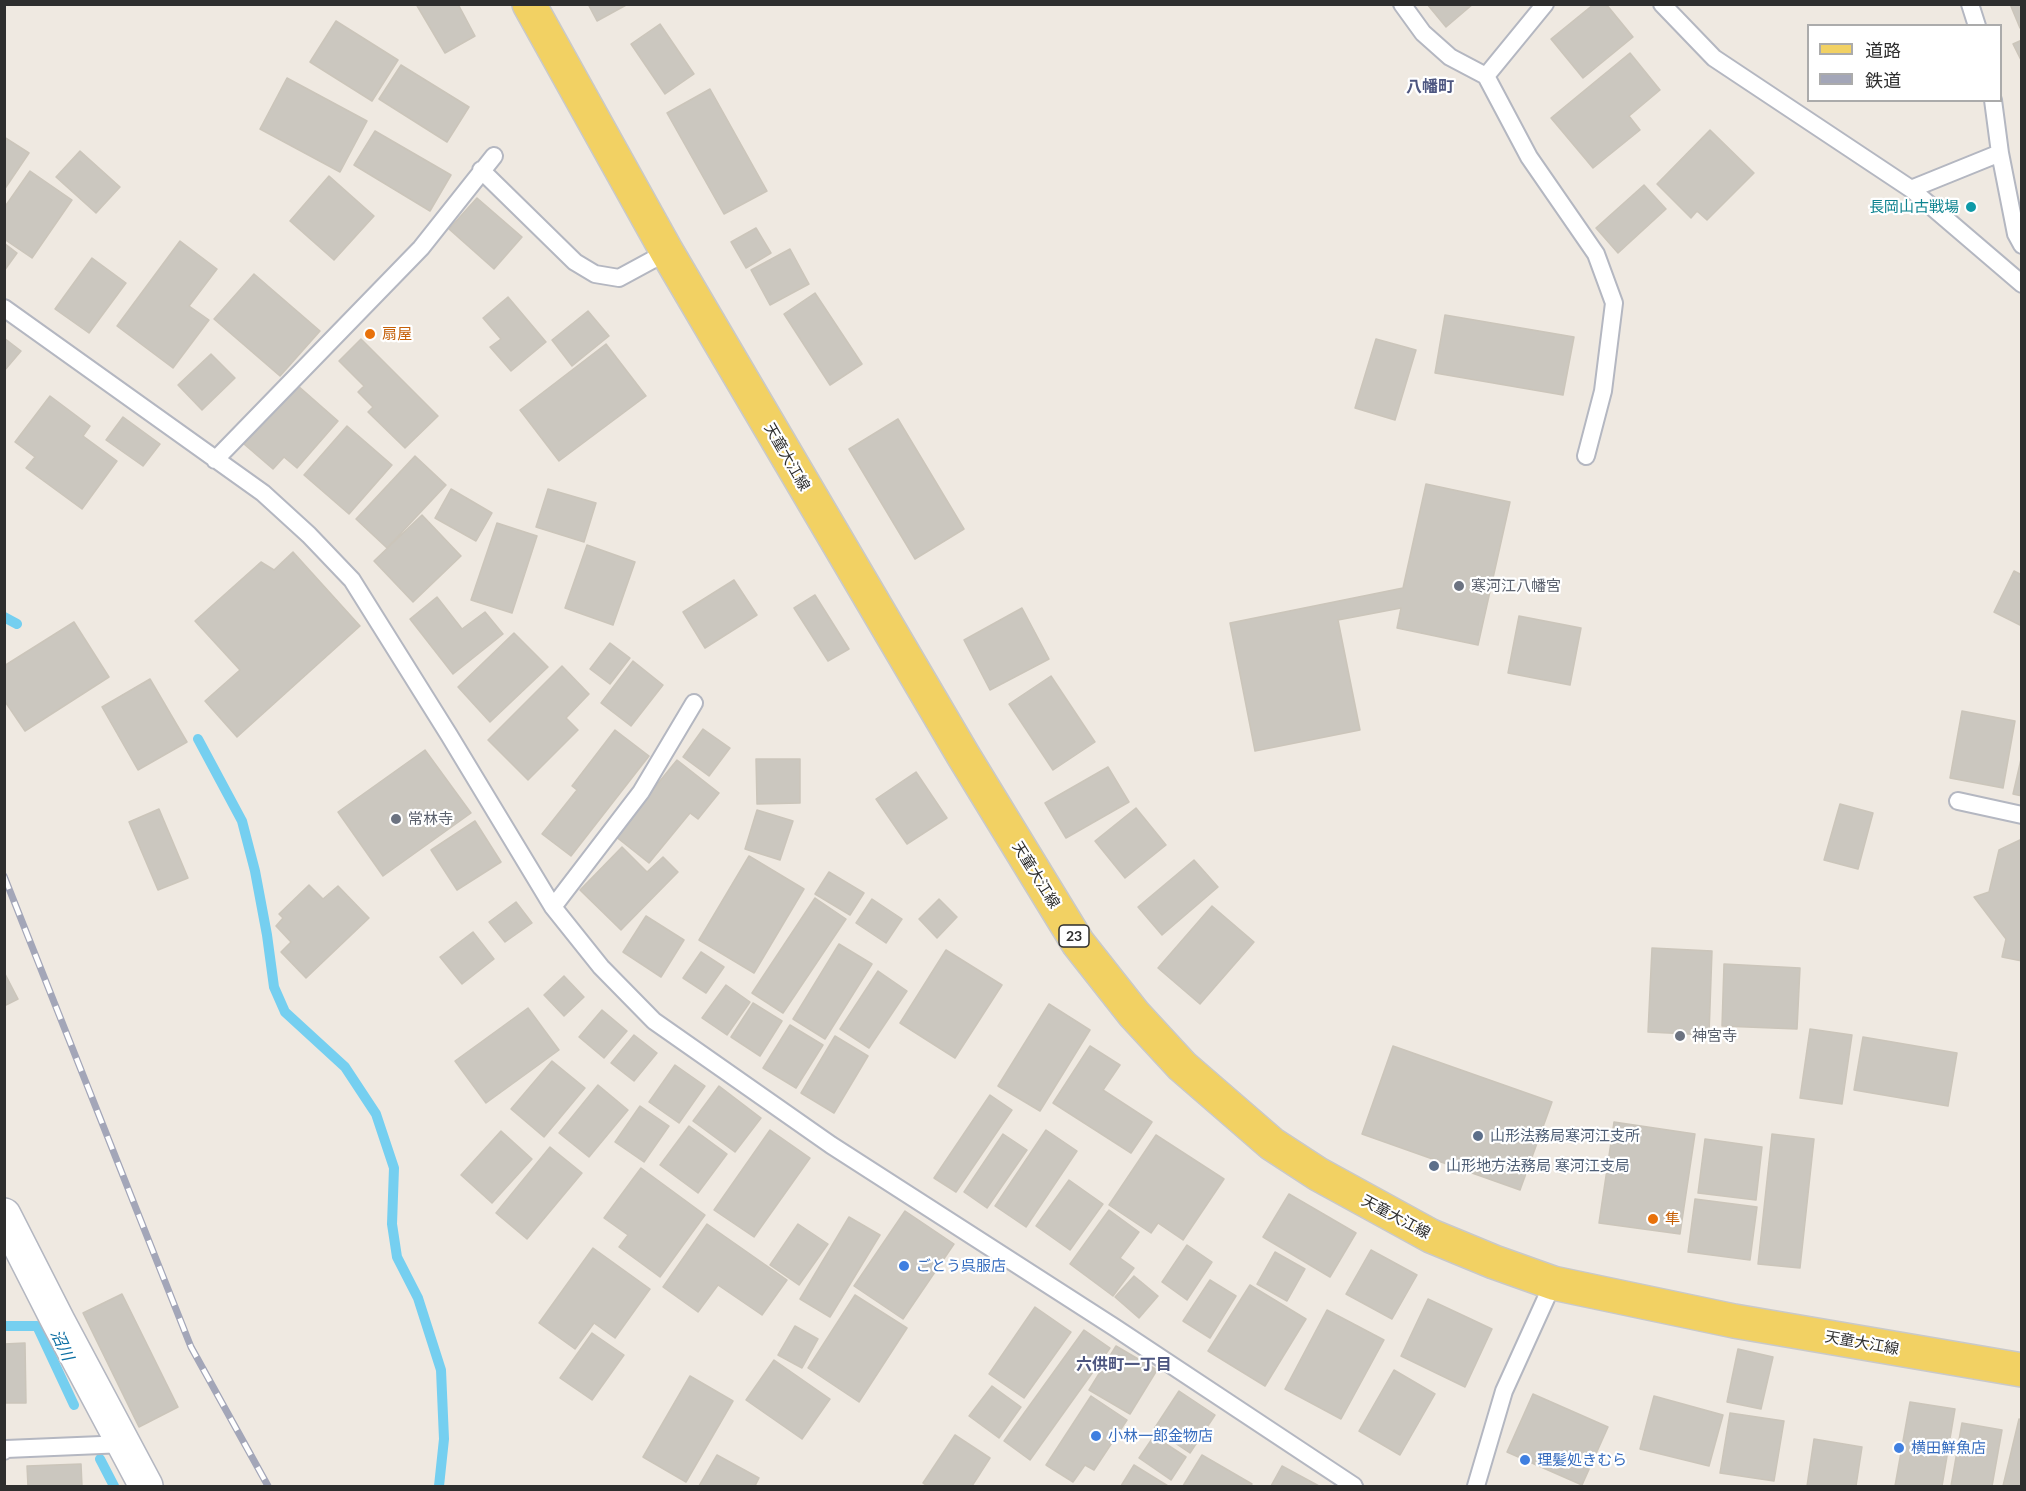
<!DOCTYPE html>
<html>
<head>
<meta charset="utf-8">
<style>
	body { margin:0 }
	#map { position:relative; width:2026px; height:1491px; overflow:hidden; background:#efe9e1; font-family:Lato,"Noto Sans JP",sans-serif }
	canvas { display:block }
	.frame { position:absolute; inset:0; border:6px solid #2e2e2e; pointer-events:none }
	.legend { position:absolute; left:1807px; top:24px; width:195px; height:78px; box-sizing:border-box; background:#fff; border:2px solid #ababab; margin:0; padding:8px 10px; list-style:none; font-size:18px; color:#2e2e2e }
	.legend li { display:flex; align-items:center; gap:12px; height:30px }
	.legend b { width:30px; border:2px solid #ababab }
</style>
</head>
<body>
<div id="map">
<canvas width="2026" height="1491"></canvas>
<div class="frame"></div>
<ul class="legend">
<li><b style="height:8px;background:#f2d163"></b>道路</li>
<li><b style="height:8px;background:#a3a6b8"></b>鉄道</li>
</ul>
</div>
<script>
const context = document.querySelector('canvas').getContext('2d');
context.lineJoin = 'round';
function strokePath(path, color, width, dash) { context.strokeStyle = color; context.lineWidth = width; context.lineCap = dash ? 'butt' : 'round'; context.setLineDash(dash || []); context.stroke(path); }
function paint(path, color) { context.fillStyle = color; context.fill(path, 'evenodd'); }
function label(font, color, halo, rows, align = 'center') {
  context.font = font + ' Lato,"Noto Sans JP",sans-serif'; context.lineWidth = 4.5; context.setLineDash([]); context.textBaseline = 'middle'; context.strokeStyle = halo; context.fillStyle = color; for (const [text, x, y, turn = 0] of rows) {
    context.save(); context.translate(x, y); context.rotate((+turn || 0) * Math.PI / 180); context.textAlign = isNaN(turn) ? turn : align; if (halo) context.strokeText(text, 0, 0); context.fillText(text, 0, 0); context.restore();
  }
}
strokePath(new Path2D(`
	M4,617L17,624
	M198,739L242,821L255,871L267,935L274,987L285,1012L345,1067L376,1114L394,1168L392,1224L397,1257L418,1298L441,1370L444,1439L439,1486
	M4,1326H37L74,1405
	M100,1459L114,1486`), '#75cff0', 10);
const building = new Path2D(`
	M416,4H458L475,36L445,53Z
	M588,4H628L597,21Z
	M1427,4H1473L1446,27Z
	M1594,4H1606L1633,37L1583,78L1551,39Z
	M2010,4H2022V27L2020,28Z
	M336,21L398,60L372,101L310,62Z
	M660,24L694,74L665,94L631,44Z
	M2022,40V62L2013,44Z
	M1630,53L1660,90L1629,116L1640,130L1593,168L1551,118Z
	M401,65L469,107L447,142L379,99Z
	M287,78L367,121L340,172L260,129Z
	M710,89L767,191L724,214L667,113Z
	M1710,130L1754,173L1707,220L1697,211L1691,218L1657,184Z
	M375,131L451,175L430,211L354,165Z
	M4,137L29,153L4,190Z
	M80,151L120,187L96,213L56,177Z
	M30,171L72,200L32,258L4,239V208Z
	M329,176L374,216L334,260L290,221Z
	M1644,185L1666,209L1618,253L1596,228Z
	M477,198L522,237L494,269L449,229Z
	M756,228L771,253L746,268L731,242Z
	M180,241L217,269L189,306L209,320L173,368L117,326Z
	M4,243L17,253L4,271Z
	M790,249L809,284L770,305L751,270Z
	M92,258L126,283L89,333L55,309Z
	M254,274L320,331L280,376L214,319Z
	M815,293L862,364L830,385L784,314Z
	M508,297L546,342L511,371L490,347L501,339L483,318Z
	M588,311L609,336L572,366L552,340Z
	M1445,315L1574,337L1563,395L1435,373Z
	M4,338L21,351L4,371Z
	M361,339L438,416L405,448L368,412L373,407L358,392L364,386L339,361Z
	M1376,339L1416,350L1395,420L1355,408Z
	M606,344L646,396L559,461L520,410Z
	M211,354L235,378L202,410L178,385Z
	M297,385L338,421L297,468L284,457L273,469L244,444Z
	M50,396L90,426L83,436L117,461L82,509L26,468L35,457L15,442Z
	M123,417L160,444L143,466L106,440Z
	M898,419L964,529L915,559L849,449Z
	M347,426L392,465L349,514L304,475Z
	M415,456L446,485L387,548L356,519Z
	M1426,484L1510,502L1478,645L1397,628L1401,608L1338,620L1360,730L1255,751L1230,623L1403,588Z
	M451,489L492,513L476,541L435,518Z
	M548,489L596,503L584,542L536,527Z
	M422,515L461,556L413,602L374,561Z
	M497,523L537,536L512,613L471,600Z
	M587,545L635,562L613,625L565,608Z
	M293,552L360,626L237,737L205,701L240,670L195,621L261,562L274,570Z
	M2014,571L2022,575V626L1994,612Z
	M734,580L757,615L705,648L683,612Z
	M815,595L849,649L828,661L794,608Z
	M437,597L462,629L485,612L503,634L453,674L410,619Z
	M1022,608L1049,659L990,690L964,640Z
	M1519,616L1581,628L1570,685L1508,673Z
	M74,622L109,677L25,731L4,700V666Z
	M514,633L548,667L490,722L458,687Z
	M610,643L630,658L610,684L590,669Z
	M633,661L663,685L631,726L601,703Z
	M562,666L589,694L566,718L578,730L528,780L488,740Z
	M1051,676L1095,742L1053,770L1009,704Z
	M150,679L187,742L138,770L102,707Z
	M1962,711L2015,721L2003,788L1950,778Z
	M703,729L730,748L709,776L683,757Z
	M615,730L649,756L571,856L542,834L577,790L572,786Z
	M425,750L471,813L383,876L338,812Z
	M2022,755V796L2013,794Z
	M756,759H800V803L757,804Z
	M677,760L719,793L698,819L690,813L649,863L615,836Z
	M1108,767L1129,802L1066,838L1045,803Z
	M916,772L947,818L907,844L876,799Z
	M1840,804L1873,813L1858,869L1824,860Z
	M1136,808L1166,845L1125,878L1095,841Z
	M159,809L188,878L158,890L129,822Z
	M757,810L793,821L780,860L745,849Z
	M475,821L501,862L457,890L431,850Z
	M2022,839V961L2002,957L2006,939L1974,897L1989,892L1999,850Z
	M622,847L647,872L663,857L678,872L621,930L580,890Z
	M749,856L804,889L754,973L699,940Z
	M1194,860L1218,887L1162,935L1138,907Z
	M829,872L864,893L850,915L815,894Z
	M309,885L323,899L338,886L369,918L306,978L281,952L291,942L276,926L283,918L279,914Z
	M815,898L846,919L783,1013L752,993Z
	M872,899L902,919L886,943L856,923Z
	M939,899L957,917L937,938L919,919Z
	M516,902L532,923L505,942L489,922Z
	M1212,906L1254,942L1200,1004L1158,968Z
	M646,916L684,940L661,977L623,952Z
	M473,932L494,959L462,984L440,957Z
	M839,944L872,964L825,1039L793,1019Z
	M1652,948L1712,951L1709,1035L1648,1032Z
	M946,950L1002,985L955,1058L900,1023Z
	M701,952L724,967L706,993L683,978Z
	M1724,964L1800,968L1797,1029L1722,1026Z
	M878,971L907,991L869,1048L840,1029Z
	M4,972L18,999L4,1006Z
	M564,976L584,997L564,1016L544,995Z
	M726,985L750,1002L727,1035L702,1018Z
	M753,1003L782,1021L760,1056L731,1037Z
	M1049,1004L1090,1030L1040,1111L998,1086Z
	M528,1008L559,1050L486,1103L455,1061Z
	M602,1010L627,1031L604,1058L579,1037Z
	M790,1025L823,1045L796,1088L763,1068Z
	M1810,1029L1852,1035L1842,1104L1800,1098Z
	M634,1035L657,1053L634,1081L611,1063Z
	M835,1036L868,1056L834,1113L801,1093Z
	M1863,1037L1957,1053L1948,1106L1854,1090Z
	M1090,1046L1120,1065L1103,1090L1152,1122L1131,1153L1053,1103Z
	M1393,1046L1552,1102L1520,1190L1362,1134Z
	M552,1061L585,1088L544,1137L511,1109Z
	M675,1065L705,1086L679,1123L649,1102Z
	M598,1085L628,1110L589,1157L559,1133Z
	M719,1086L761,1118L735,1152L693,1121Z
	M990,1095L1012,1110L956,1192L934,1178Z
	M640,1106L669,1126L644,1162L615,1142Z
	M1614,1122L1695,1134L1680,1234L1599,1223Z
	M689,1126L727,1154L698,1193L660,1165Z
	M770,1130L810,1158L754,1237L714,1210Z
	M1046,1130L1077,1151L1026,1227L995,1206Z
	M501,1131L532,1159L492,1203L461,1175Z
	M1003,1134L1027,1150L987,1208L964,1192Z
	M1772,1134L1814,1139L1800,1268L1758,1264Z
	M1156,1135L1224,1179L1183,1240L1158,1223L1151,1233L1109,1205Z
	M1705,1139L1762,1147L1756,1200L1698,1193Z
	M550,1147L582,1173L527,1239L496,1213Z
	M641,1168L705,1215L660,1277L619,1247L628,1235L604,1218Z
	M1069,1180L1103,1204L1070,1250L1036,1226Z
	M1289,1194L1356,1233L1330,1277L1263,1237Z
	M1695,1199L1757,1207L1750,1260L1688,1252Z
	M1109,1210L1139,1232L1120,1258L1134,1268L1113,1296L1070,1264Z
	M905,1211L954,1244L903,1319L854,1286Z
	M849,1217L880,1235L830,1317L800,1299Z
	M707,1224L787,1280L762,1315L718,1285L698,1312L663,1287Z
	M798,1224L828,1244L799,1285L770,1265Z
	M1187,1245L1212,1262L1187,1300L1162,1282Z
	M593,1248L650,1289L615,1338L594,1323L575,1349L539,1323Z
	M1371,1250L1417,1275L1392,1319L1346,1294Z
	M1275,1252L1305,1269L1287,1301L1257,1284Z
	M1134,1276L1158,1296L1139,1318L1115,1297Z
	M1210,1280L1236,1296L1210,1338L1183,1321Z
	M1250,1285L1306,1319L1265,1386L1208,1351Z
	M122,1294L178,1407L139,1427L83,1313Z
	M855,1295L907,1328L859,1402L808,1368Z
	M1428,1299L1492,1329L1465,1387L1401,1356Z
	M1035,1307L1071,1332L1024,1398L989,1374Z
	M1327,1310L1384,1340L1341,1419L1285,1389Z
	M795,1326L818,1339L802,1368L778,1355Z
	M1084,1330L1110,1348L1030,1460L1004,1441Z
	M592,1333L624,1355L592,1400L560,1378Z
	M25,1343L26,1403H4V1344Z
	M1116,1346L1157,1370L1130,1414L1089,1390Z
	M1738,1349L1773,1357L1761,1409L1727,1402Z
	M774,1360L830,1399L802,1439L746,1400Z
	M1394,1370L1435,1394L1400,1455L1359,1431Z
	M690,1376L733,1401L686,1482L643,1457Z
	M992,1386L1021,1407L999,1438L969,1416Z
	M1179,1391L1215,1415L1190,1453L1154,1429Z
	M1533,1394L1608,1427L1582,1485L1507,1452Z
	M1091,1396L1127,1420L1094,1470L1085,1465L1073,1482L1046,1465Z
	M1654,1396L1723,1415L1709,1466L1640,1449Z
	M1910,1402L1955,1409L1942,1486H1895Z
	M1730,1413L1784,1421L1774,1481L1720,1473Z
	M2019,1419L2022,1420V1486H2003Z
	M1962,1423L2002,1430L1992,1486H1951Z
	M955,1435L990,1458L972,1486H928L923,1483Z
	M1154,1436L1186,1457L1171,1480L1139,1458Z
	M1814,1439L1862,1447L1856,1486H1807Z
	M717,1455L759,1478L755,1486H699Z
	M1202,1455L1252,1484L1251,1486H1183Z
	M81,1464L82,1486H28L27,1466Z
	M1134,1465L1168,1486H1121Z
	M1282,1466L1319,1486H1271Z`);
paint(building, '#cbc7bf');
strokePath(building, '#cbc5ba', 1.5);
const service = new Path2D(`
	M1402,4L1423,33L1450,57L1486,76
	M1545,4L1486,76L1529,157L1596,254L1614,303L1603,391L1586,456
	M1662,4L1714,58L1911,189L2022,284
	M1970,4L1977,26
	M1993,100L2000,153L2016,234L2022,245
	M481,170L575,262L595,274L619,278L667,252
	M1911,189L2000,153
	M4,308L263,493L309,535L352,580L449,735L553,907L601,967L654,1021L831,1145L1114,1327L1354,1486
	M215,460L421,248L494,156
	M1958,801L2022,815
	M553,907L641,792L694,703
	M4,1451L6,1449L125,1444
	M1476,1486L1504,1391L1553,1283`);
const minor = new Path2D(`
	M4,1215L58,1321L146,1486`);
const primary = new Path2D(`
	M529,4L667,252L963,755L1078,943L1134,1014L1182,1066L1272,1144L1318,1174L1431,1236L1494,1262L1553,1283L1734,1321L2022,1370`);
strokePath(service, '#b4b7c1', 20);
strokePath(minor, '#b4b7c1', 36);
strokePath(primary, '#c9c9c9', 36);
strokePath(service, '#fff', 16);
strokePath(minor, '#fff', 33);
strokePath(primary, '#f2d163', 33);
const rail = new Path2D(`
	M4,876L191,1347L268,1486`);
strokePath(rail, '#a3a6b8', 7);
strokePath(rail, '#fff', 4.5, [14]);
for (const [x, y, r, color] of [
	[1971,207,6,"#0f9aa8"],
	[370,334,6,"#e8710a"],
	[1459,586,6,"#6b7280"],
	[396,819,6,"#6b7280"],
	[1680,1036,6,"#6b7280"],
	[1478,1136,6,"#5c6f8a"],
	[1434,1166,6,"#5c6f8a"],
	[1653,1219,6,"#e8710a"],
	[904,1266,6,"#3f7fe0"],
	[1096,1436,6,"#3f7fe0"],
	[1899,1448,6,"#3f7fe0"],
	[1525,1460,6,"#3f7fe0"]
]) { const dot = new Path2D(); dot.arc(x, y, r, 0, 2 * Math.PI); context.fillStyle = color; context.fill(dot); strokePath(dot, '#fff', 2); }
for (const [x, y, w] of [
	[1074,936,30]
]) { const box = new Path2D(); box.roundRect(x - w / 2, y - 11, w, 22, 4.5); context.fillStyle = '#fff'; context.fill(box); strokePath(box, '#2e2e2e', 1.5); }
label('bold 14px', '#2e2e2e', null, [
	["23",1074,936]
]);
label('15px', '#0d838f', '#fff', [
	["長岡山古戦場",1959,207]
], 'right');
label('15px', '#c56008', '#fff', [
	["扇屋",382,334],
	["隼",1665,1219]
], 'left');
label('15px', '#2e2e2e', '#fff', [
	["天童大江線",787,457,60],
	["天童大江線",1036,875,58],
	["天童大江線",1396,1217,28],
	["天童大江線",1862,1343,10]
]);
label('15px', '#5b616d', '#fff', [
	["寒河江八幡宮",1471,586],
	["常林寺",408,819],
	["神宮寺",1692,1036]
], 'left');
label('15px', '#4e5e75', '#fff', [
	["山形法務局寒河江支所",1490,1136],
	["山形地方法務局 寒河江支局",1446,1166]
], 'left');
label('15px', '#366cbe', '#fff', [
	["ごとう呉服店",916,1266],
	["小林一郎金物店",1108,1436],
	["横田鮮魚店",1911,1448],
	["理髪処きむら",1537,1460]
], 'left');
label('bold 16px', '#4d5680', '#fff', [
	["八幡町",1430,87],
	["六供町一丁目",1124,1365]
]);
label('italic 16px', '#0d6fa3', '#fff', [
	["沼川",62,1345,65]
]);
</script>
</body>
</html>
